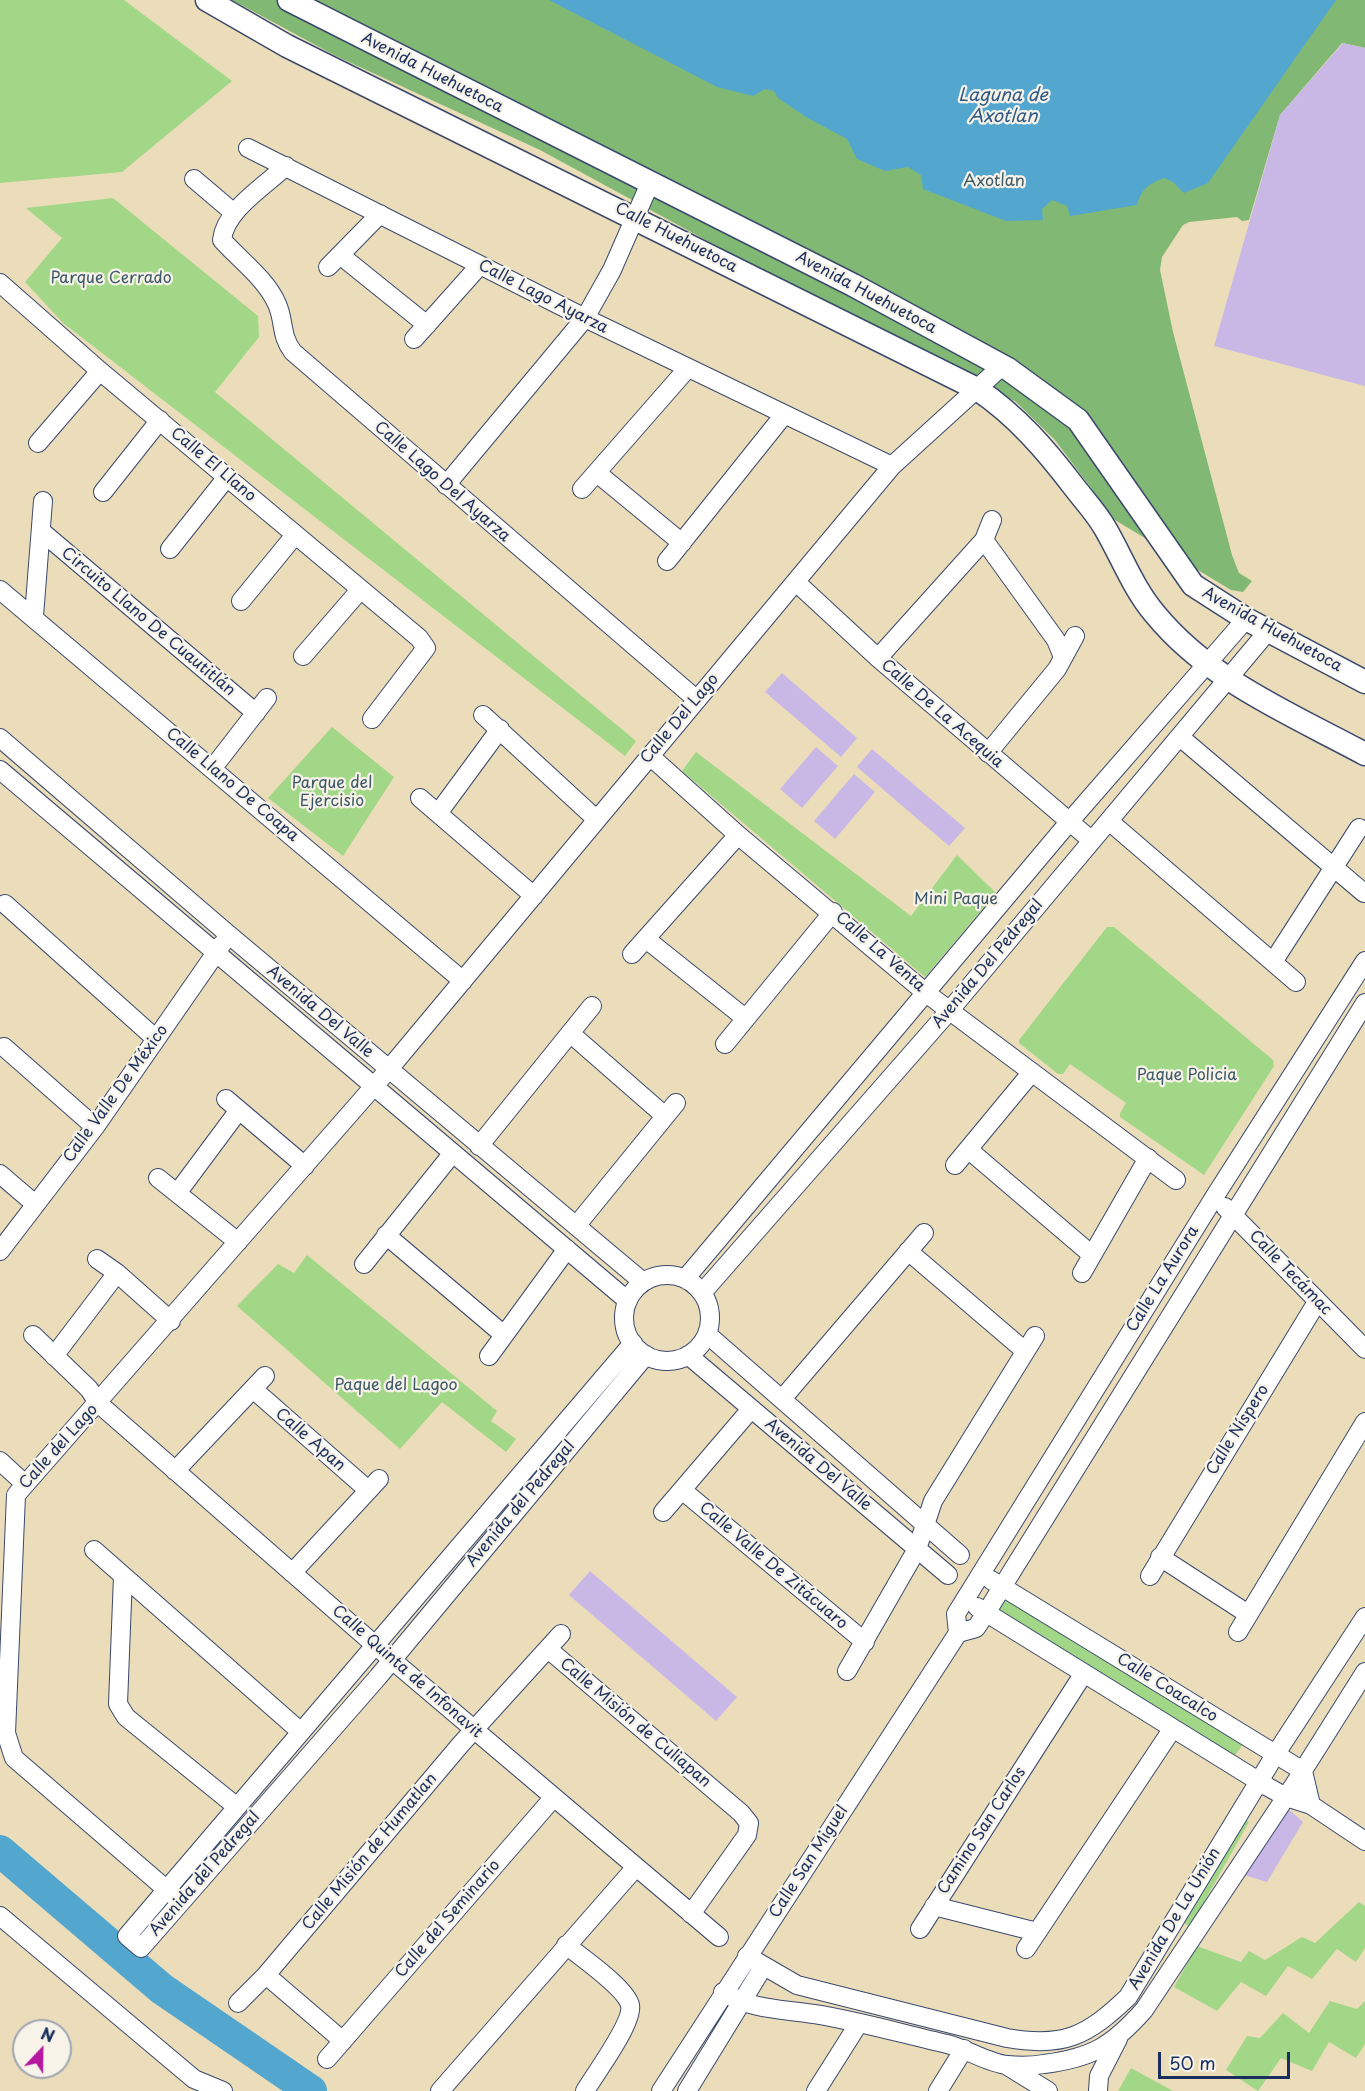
<!DOCTYPE html>
<html>
<head>
<meta charset="utf-8">
<style>
	body { margin:0 }
	#map { position:relative; width:1365px; height:2091px; overflow:hidden; background:#ebddba; font-family:"Playpen Sans",sans-serif }
	canvas { display:block }
	.north { position:absolute; left:12px; top:2019px; width:60px; height:60px; box-sizing:border-box; background:#f7f3e8; border:2px solid #9fa5b1; border-radius:50%; rotate:22deg; font-size:16px; font-weight:700; line-height:24px; text-align:center; color:#1b2f5e }
	.north::after { content:''; display:block; margin:auto; width:21px; height:27px; background:#b5179e; clip-path:polygon(50% 0,100% 100%,50% 72%,0 100%) }
	.scale { position:absolute; left:1158px; top:2052px; width:132px; height:27px; box-sizing:border-box; border:3px solid #1b2f5e; border-top:0; padding-left:8px; font-size:18px; line-height:21px; white-space:nowrap; color:#1b2f5e; -webkit-text-stroke:4px #f7f3e8; paint-order:stroke }
</style>
</head>
<body>
<div id="map">
<canvas width="1365" height="2091"></canvas>
<div class="north">N</div>
<div class="scale">50 m</div>
</div>
<script>
const context = document.querySelector('canvas').getContext('2d');
context.lineJoin = 'round';
function paint(path, color) { context.fillStyle = color; context.fill(path, 'evenodd'); }
function strokePath(path, color, width, dash) { context.strokeStyle = color; context.lineWidth = width; context.lineCap = dash ? 'butt' : 'round'; context.setLineDash(dash || []); context.stroke(path); }
function label(font, color, halo, rows, align = 'center') {
  context.font = font + ' "Playpen Sans",sans-serif'; context.lineWidth = 4.5; context.setLineDash([]); context.textBaseline = 'middle'; context.strokeStyle = halo; context.fillStyle = color; for (const [text, x, y, turn = 0] of rows) {
    context.save(); context.translate(x, y); context.rotate((+turn || 0) * Math.PI / 180); context.textAlign = isNaN(turn) ? turn : align; if (halo) context.strokeText(text, 0, 0); context.fillText(text, 0, 0); context.restore();
  }
}
paint(new Path2D(`
	M0,0H124L232,81L122,172L0,183Z
	M113,198L258,316L259,337L215,392L636,741L625,756L63,323L25,282L62,238L26,208Z
	M332,727L394,777L343,856L268,798Z
	M696,752L911,916L957,855L996,893L925,977L682,771Z
	M1107,927H1114L1273,1060L1274,1066L1204,1175L1120,1117V1113L1126,1103L1070,1064L1063,1074H1058L1019,1043V1040Z
	M307,1255L497,1411L491,1421L516,1439L506,1452L442,1402L400,1449L237,1306L278,1264L294,1273Z
	M1002,1592L1244,1743L1233,1758L996,1609Z
	M1240,1814L1249,1822L1190,1927L1179,1920Z
	M1359,1902L1365,1906V1948L1356,1962L1337,1949L1312,1979L1288,1966L1266,1996L1241,1982L1217,2011L1174,1987L1197,1946L1241,1962L1249,1951L1265,1960L1302,1937L1315,1943Z
	M1330,2001L1357,2009L1365,2001V2044L1356,2058L1329,2042L1312,2071L1281,2058L1258,2091L1226,2070L1247,2036L1260,2038L1283,2013L1309,2033Z
	M1131,2068L1173,2091H1118Z`), '#a2d788');
paint(new Path2D(`
	M232,0H1365V48L1342,43L1280,115L1249,220L1242,221L1237,217L1189,222L1183,225L1162,257L1160,270L1173,332L1232,555L1239,573L1252,581L1243,592L1231,590L1115,520L1055,440L1016,402L952,364L726,251L540,150L336,56Z`), '#81b874');
paint(new Path2D(`
	M549,0H1336L1208,183L1184,193L1173,182L1164,178C1149,184 1141,189 1137,205L1070,216L1067,206L1052,200L1042,209L1043,220L1006,221L923,189L921,175L908,167L885,171L857,159L847,139L806,117L778,98L774,91L765,89L753,96L717,87Z`), '#53a7cf');
strokePath(new Path2D(`
	M0,1851L162,1989L311,2091`), '#53a7cf', 32);
paint(new Path2D(`
	M1343,43L1365,48V386L1214,346L1280,115Z
	M782,673L857,738L841,757L765,692Z
	M816,747L838,766L802,808L780,789Z
	M872,749L965,828L949,846L857,767Z
	M854,774L875,792L835,839L814,821Z
	M590,1571L737,1697L716,1721L569,1595Z
	M1284,1805L1303,1822L1267,1882L1241,1874Z`), '#c9b8e6');
const minor = new Path2D(`
	M248,148L585,318L892,466
	M286,166C265,186 225,210 222,240C241,261 266,279 277,304C285,322 280,335 293,352L696,699
	M194,179L234,213
	M340,255L427,325
	M328,267L380,214
	M0,283L100,371L419,638L426,648L372,719
	M414,339L480,265
	M38,443L100,371
	M597,473L682,543
	M446,485L585,318L612,270L650,183
	M582,489L687,369
	M103,492L160,420
	M41,531L256,713
	M984,540L1056,640L1063,657
	M170,549L227,477
	M667,561L783,416
	M797,583L878,658L1091,840
	M0,590L463,981
	M241,601L295,535
	M34,616L43,501
	M303,656L360,590
	M878,658L984,540L992,520
	M483,715L596,819
	M1180,737L1364,893
	M0,738L228,934L643,1282
	M988,753L1057,669L1075,636
	M650,756L738,835L926,993L1176,1180
	M212,769L267,698
	M0,770L628,1301
	M420,798L534,896
	M439,812L500,729
	M1109,821L1296,982
	M5,904L156,1039
	M646,939L745,1018
	M632,954L738,835
	M1273,962L1359,828
	M570,1033L665,1116
	M725,1044L833,912
	M4,1047L95,1127
	M226,1099L305,1166
	M479,1146L592,1006
	M969,1150L1092,1255
	M955,1165L1032,1072
	M0,1174L35,1204
	M158,1178L238,1242
	M178,1192L239,1110
	M1225,1207L1365,1349
	M576,1226L676,1103
	M386,1235L504,1335
	M0,1251L95,1127L222,944
	M908,1251L1025,1351
	M97,1259L117,1273L171,1321
	M364,1264L452,1154
	M1082,1273L1148,1158
	M624 1318a43 43 0 1 1 86 0a43 43 0 1 1-86 0Z
	M685,1279L1070,821L1246,619
	M702,1293L950,1010L1268,631
	M707,1334L960,1555
	M33,1335L89,1389L98,1403L391,1659L719,1937
	M633,1343L127,1936L141,1948L378,1677L646,1355
	M688,1355L948,1575
	M54,1356L117,1273
	M489,1356L567,1249
	M253,1389L368,1490
	M782,1399L924,1233
	M0,1461L25,1484
	M175,1471L265,1376
	M682,1490L865,1642
	M663,1512L751,1409
	M94,1550L301,1732
	M1160,1557L1248,1614
	M292,1573L379,1479
	M123,1576L118,1704L126,1717L237,1807
	M1150,1576L1317,1302
	M991,1580L1303,1771L1311,1805
	M977,1607L1268,1787L1286,1797L1311,1805L1365,1841
	M1238,1632L1365,1422
	M958,1633L976,1628L986,1613L1365,1003
	M548,1649L741,1813L749,1823L747,1835L691,1914
	M847,1671L917,1549L933,1501L1035,1336
	M181,1902L14,1758L6,1733L16,1495L389,1069L892,466L1002,366
	M934,1906L1037,1932
	M0,1916L194,2079L223,2091
	M920,1929L1084,1673
	M566,1945C581,1957 626,1988 630,2005C634,2022 595,2074 585,2091
	M1026,1949L1173,1728
	M747,1956L797,1985L1007,2038C1064,2048 1087,2036 1128,1997L1275,1755L1365,1617
	M266,1975L343,2041
	M723,1992C752,2010 781,2009 814,2014C859,2021 903,2034 947,2044C967,2049 988,2063 1007,2065C1019,2066 1032,2066 1044,2064C1092,2058 1112,2046 1144,2010L1292,1788L1365,1672
	M238,2003L266,1975L461,1744L561,1634
	M327,2059L554,1797
	M1006,2065L1048,2091
	M440,2091L636,1867
	M661,2091L958,1633L956,1614L1215,1196L1365,961
	M687,2091L763,1967
	M816,2091L859,2023
	M938,2091L964,2049
	M1098,2091L1099,2076L1118,2039`);
const major = new Path2D(`
	M207,0L287,46L977,389C1017,416 1046,450 1075,488C1085,501 1097,514 1105,528C1122,557 1133,588 1155,614C1210,681 1291,714 1365,754
	M289,0L853,285L1008,369L1078,420L1193,585L1246,619L1365,682`);
strokePath(minor, '#3a496c', 20);
strokePath(major, '#3a496c', 25);
strokePath(minor, '#fff', 18);
strokePath(major, '#fff', 22);
label('16px', '#1b2f5e', '#f7f3e8', [
	["Avenida Huehuetoca",432,73,27],
	["Calle Huehuetoca",676,238,27],
	["Avenida Huehuetoca",866,293,28],
	["Calle Lago Ayarza",543,297,27],
	["Calle El Llano",213,465,40],
	["Calle Lago Del Ayarza",442,482,41],
	["Circuito Llano De Cuautitlán",148,622,40],
	["Avenida Huehuetoca",1272,630,29],
	["Calle De La Acequia",942,714,41],
	["Calle Del Lago",680,719,-50],
	["Calle Llano De Coapa",232,785,40],
	["Calle La Venta",880,952,41],
	["Avenida Del Pedregal",988,964,-50],
	["Avenida Del Valle",320,1012,40],
	["Calle Valle De México",116,1094,-54],
	["Calle Tecámac",1290,1273,46],
	["Calle La Aurora",1163,1279,-58],
	["Calle Níspero",1238,1430,-58],
	["Calle Apan",310,1440,41],
	["Calle del Lago",59,1447,-48],
	["Avenida Del Valle",818,1465,40],
	["Avenida del Pedregal",521,1504,-50],
	["Calle Valle De Zitácuaro",773,1566,40],
	["Calle Quinta de Infonavit",407,1672,41],
	["Calle Coacalco",1167,1688,32],
	["Calle Misión de Culiapan",635,1723,40],
	["Camino San Carlos",982,1831,-57],
	["Calle Misión de Humatlan",370,1852,-50],
	["Calle San Miguel",809,1862,-57],
	["Avenida del Pedregal",205,1874,-49],
	["Calle del Seminario",448,1919,-49],
	["Avenida De La Unión",1175,1919,-59]
]);
label('16px', '#3d5968', '#f7f3e8', [
	["Axotlan",994,182],
	["Parque Cerrado",111,279],
	["Parque del",332,784],
	["Ejercisio",332,802],
	["Mini Paque",956,900],
	["Paque Policia",1187,1076],
	["Paque del Lagoo",396,1386]
]);
label('italic 18px', '#2f5986', '#f7f3e8', [
	["Laguna de",1003,96],
	["Axotlan",1003,117]
]);
</script>
</body>
</html>
